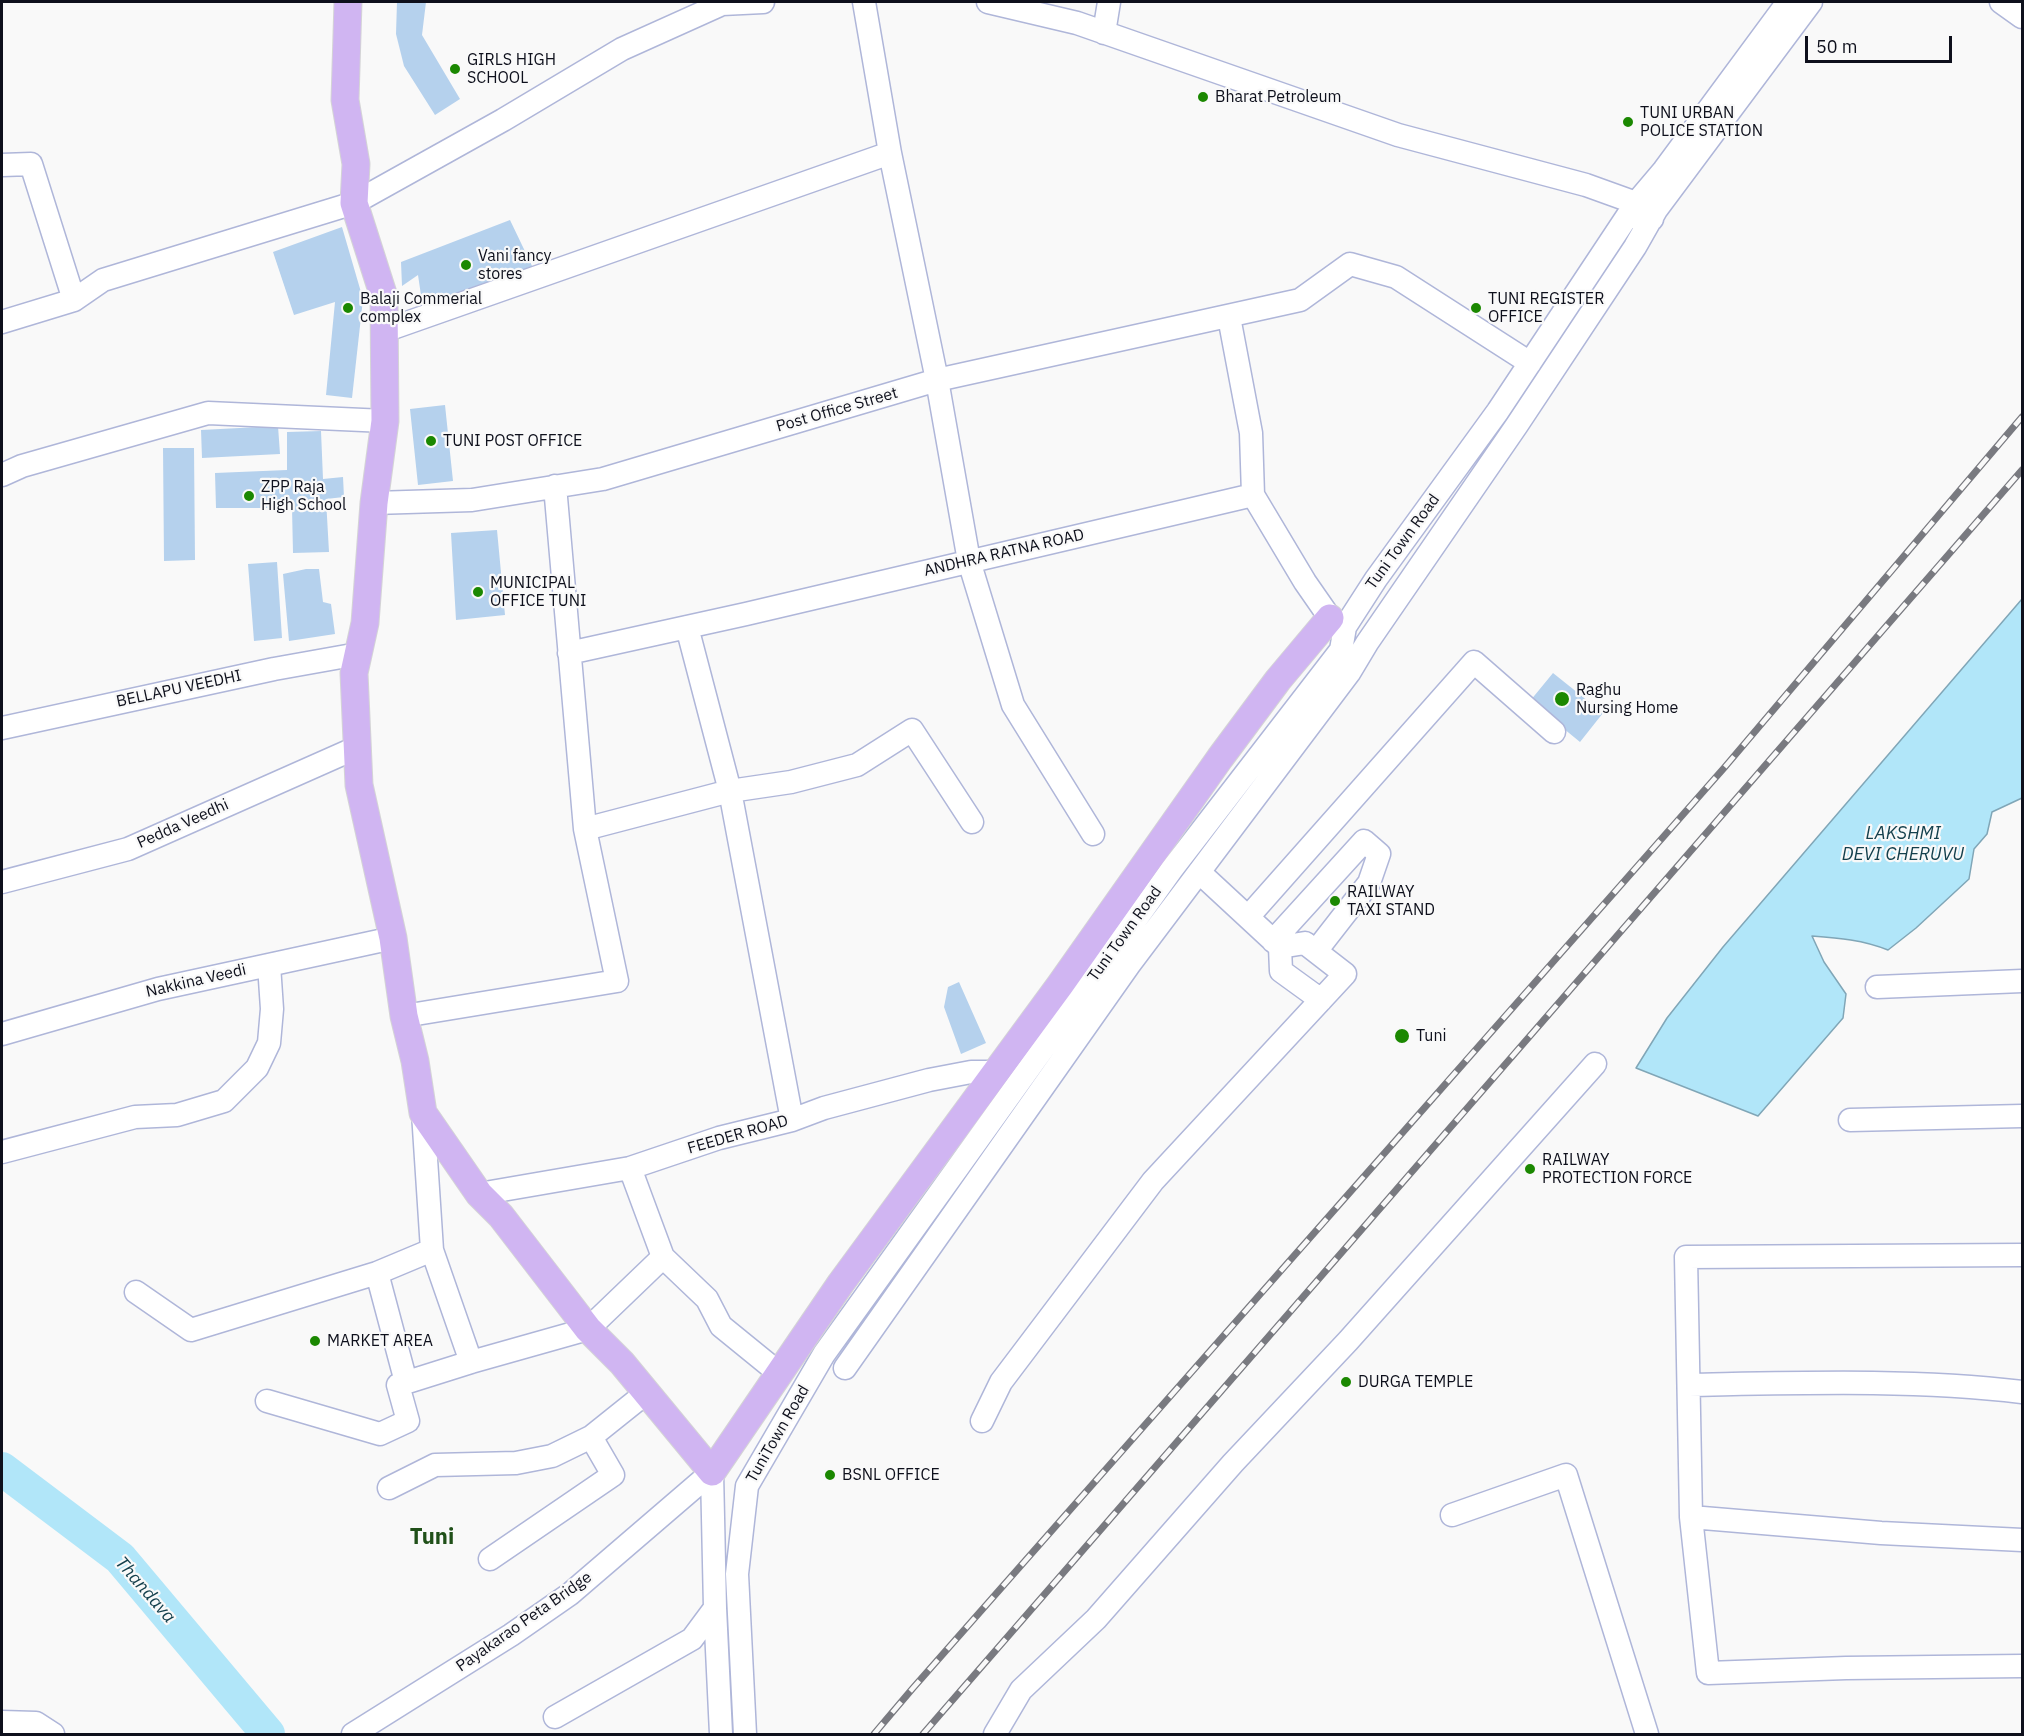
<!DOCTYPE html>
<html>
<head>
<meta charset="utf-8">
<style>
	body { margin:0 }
	#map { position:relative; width:2024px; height:1736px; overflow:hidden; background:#f9f9f9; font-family:"IBM Plex Sans",sans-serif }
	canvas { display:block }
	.frame { position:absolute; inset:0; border:3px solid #0e101c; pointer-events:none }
	.scale { position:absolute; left:1805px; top:36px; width:147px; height:27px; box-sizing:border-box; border:3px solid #0e101c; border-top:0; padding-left:8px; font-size:18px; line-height:21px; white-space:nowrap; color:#0e101c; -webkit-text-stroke:4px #f9f9f9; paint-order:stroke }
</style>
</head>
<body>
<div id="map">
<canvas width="2024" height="1736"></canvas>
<div class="frame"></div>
<div class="scale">50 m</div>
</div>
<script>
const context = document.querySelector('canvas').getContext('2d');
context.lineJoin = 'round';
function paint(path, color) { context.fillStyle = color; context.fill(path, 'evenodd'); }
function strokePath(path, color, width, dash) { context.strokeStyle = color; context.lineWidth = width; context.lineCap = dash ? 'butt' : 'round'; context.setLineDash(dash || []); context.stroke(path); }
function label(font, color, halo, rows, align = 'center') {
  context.font = font + ' "IBM Plex Sans",sans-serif'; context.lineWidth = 4.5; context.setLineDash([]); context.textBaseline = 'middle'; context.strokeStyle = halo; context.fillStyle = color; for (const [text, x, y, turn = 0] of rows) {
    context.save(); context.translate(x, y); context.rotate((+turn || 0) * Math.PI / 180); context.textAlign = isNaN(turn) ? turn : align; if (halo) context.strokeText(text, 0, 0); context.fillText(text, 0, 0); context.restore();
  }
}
const water = new Path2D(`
	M2022,599V798L1992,812L1987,834L1974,849L1969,879L1916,928L1888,950C1863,940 1839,938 1812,936L1824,962L1846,994L1843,1018L1758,1116L1636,1068L1667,1018L1723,947Z`);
paint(water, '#b1e6f9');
strokePath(water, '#80a6b7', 1.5);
strokePath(new Path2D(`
	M2,1469L120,1558L268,1734`), '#b1e6f9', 34);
paint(new Path2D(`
	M397,2H426L422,35L460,99L435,115L404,66L396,34Z
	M510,220L533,268L423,309L418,275L402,286L401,262Z
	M342,227L363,299L352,398L326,395L335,302L294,315L273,252Z
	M445,405L453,481L418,485L410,409Z
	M278,426L280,454L202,458L201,430Z
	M321,431L323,479L343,477L344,497L326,499L329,552L293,553L292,508H216L215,473L287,470V432Z
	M163,448H194L195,560L164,561Z
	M497,530L505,615L456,620L451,533Z
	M277,562L282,638L254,641L248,564Z
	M306,569H319L323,602L331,604L335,634L289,641L283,574Z
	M1553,673L1603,713L1580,742L1530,701Z
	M959,982L986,1043L961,1054L944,1007L948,987Z`), '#b5d1ed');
const minor = new Path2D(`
	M864,2L890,153L937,380L969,561L1013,705L1093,834
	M988,2L1077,23L1398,135L1586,185L1636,203
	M2001,2L2022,17
	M1104,33L1109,2
	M2,165L31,164L74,300
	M1656,210L1811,2
	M1229,317L1251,433L1253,495
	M2,322L74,300L103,280L354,203L503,120L622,49L722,4L763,2
	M384,331L890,153
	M2,475L22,466L208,413L385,421
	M555,486L585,829L730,791L791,782L857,765L912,730L972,822
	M374,503L472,500L603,479L937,380L1300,300L1350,264L1396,277L1530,363
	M687,627L730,791L792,1120
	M569,653L746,614L1253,495L1305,582L1330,618L1344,627
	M2,728L274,669L358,654
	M1199,872L1280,947L1281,971L1321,1000
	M2,882L128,849L358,747
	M1248,917L1474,662L1554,732
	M1273,941L1364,841L1379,854L1369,883L1316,951
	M1877,987L2022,981
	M404,1016L617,981L585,829
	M2,1034L158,989L393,938
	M423,1113L432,1250
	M1850,1120L2022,1116
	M2,1152L135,1117L177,1115L224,1101L257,1068L269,1043L272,1009L269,965
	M630,1168L663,1257
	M479,1194L630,1168L719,1138L792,1120L824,1108L929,1080L971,1072H996
	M2022,1255L1686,1257L1691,1517L1708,1673L1846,1668L2022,1666
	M377,1273L406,1382
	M136,1292L191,1330L377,1273L432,1250L471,1362L398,1385L408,1421L380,1434L267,1401
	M471,1362L588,1329L663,1257L707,1299L721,1326L780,1374
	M845,1368L1129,965L1349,673L1367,643L1517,425L1635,247L1656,210L1650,201L1636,203L1634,215C1640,221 1644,222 1652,219
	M1689,1385C1800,1383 1912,1379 2022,1392
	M982,1421L1001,1382L1153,1181L1345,974L1305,943L1280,947
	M591,1437L646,1393
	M389,1488L435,1465L516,1463L552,1456L591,1437L613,1475L490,1559
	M1452,1515L1566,1475L1647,1734
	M1691,1517L1881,1533L2022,1540
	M715,1608L721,1734
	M555,1717L692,1639L715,1608L712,1472
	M2,1722L36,1723L53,1734
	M353,1734L511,1635L570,1594L712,1472
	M745,1734L737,1574L747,1486L824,1354L1172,869L1341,650L1345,627L1376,579L1498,411L1636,203L1664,170L1788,2
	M995,1734L1021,1690L1096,1619L1233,1463L1348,1341L1595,1064`);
const major = new Path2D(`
	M348,2L345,100L356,164L354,203L384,297L385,421L374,503L365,623L354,673L359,785L393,938L404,1016L415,1061L423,1113L479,1194L501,1216L588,1329L622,1363L712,1472L841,1283L1060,985L1220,758L1278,680L1330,618`);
strokePath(minor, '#afb6d9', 25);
strokePath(major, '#d4d4d6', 29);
strokePath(minor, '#fff', 22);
strokePath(major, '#d0b5f2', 27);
const rail = new Path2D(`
	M874,1734L913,1688L1724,768L2022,417
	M923,1734L2022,470`);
strokePath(rail, '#797a80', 7);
strokePath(rail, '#f9f9f9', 4.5, [14]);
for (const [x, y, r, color] of [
	[455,69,6,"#1b8801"],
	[1203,97,6,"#1b8801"],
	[1628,122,6,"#1b8801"],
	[466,265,6,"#1b8801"],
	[348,308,6,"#1b8801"],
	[1476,308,6,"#1b8801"],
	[431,441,6,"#1b8801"],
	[249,496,6,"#1b8801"],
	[478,592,6,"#1b8801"],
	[1562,699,8,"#1b8801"],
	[1335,901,6,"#1b8801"],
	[1402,1036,8,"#1b8801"],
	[1530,1169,6,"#1b8801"],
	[315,1341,6,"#1b8801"],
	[1346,1382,6,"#1b8801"],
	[830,1475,6,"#1b8801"]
]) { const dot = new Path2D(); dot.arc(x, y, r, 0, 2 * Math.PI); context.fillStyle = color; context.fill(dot); strokePath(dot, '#f9f9f9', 2); }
label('16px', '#0e101c', '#f9f9f9', [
	["GIRLS HIGH",467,60],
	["SCHOOL",467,78],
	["Bharat Petroleum",1215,97],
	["TUNI URBAN",1640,113],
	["POLICE STATION",1640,131],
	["Vani fancy",478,256],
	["stores",478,274],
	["Balaji Commerial",360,299],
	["complex",360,317],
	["TUNI REGISTER",1488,299],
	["OFFICE",1488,317],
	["TUNI POST OFFICE",443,441],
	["ZPP Raja",261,487],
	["High School",261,505],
	["MUNICIPAL",490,583],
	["OFFICE TUNI",490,601],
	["Raghu",1576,690],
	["Nursing Home",1576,708],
	["RAILWAY",1347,892],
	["TAXI STAND",1347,910],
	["Tuni",1416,1036],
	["RAILWAY",1542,1160],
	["PROTECTION FORCE",1542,1178],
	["MARKET AREA",327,1341],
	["DURGA TEMPLE",1358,1382],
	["BSNL OFFICE",842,1475]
], 'left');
label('16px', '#0e101c', '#f9f9f9', [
	["Post Office Street",837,410,-16],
	["Tuni Town Road",1403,542,-54],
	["ANDHRA RATNA ROAD",1004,553,-13],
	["BELLAPU VEEDHI",179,689,-12],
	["Pedda Veedhi",183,824,-24],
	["Tuni Town Road",1125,934,-54],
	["Nakkina Veedi",196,981,-13],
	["FEEDER ROAD",738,1135,-16],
	["TuniTown Road",778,1434,-60],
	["Payakarao Peta Bridge",524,1622,-35]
]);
label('italic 18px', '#14404d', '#f9f9f9', [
	["LAKSHMI",1903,834],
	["DEVI CHERUVU",1903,855],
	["Thandava",145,1590,49]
]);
label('bold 22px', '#205019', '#f9f9f9', [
	["Tuni",432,1538]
]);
</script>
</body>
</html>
